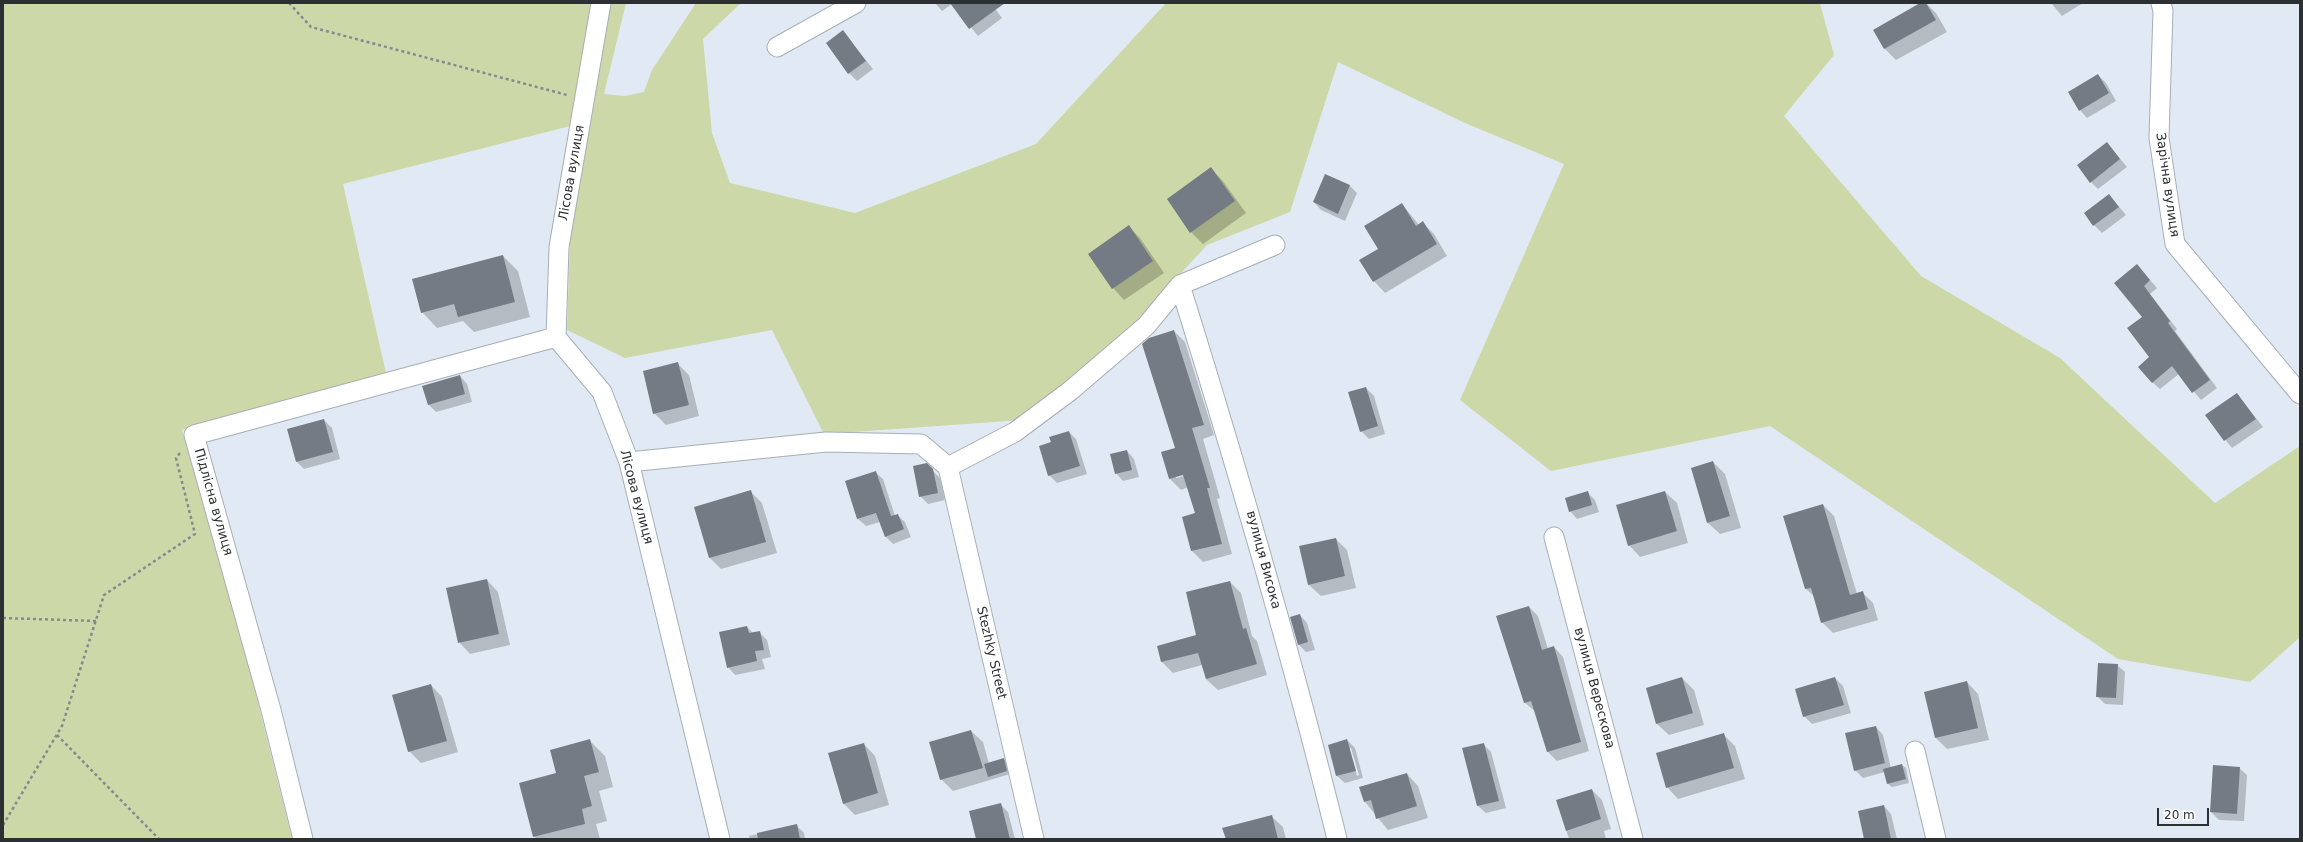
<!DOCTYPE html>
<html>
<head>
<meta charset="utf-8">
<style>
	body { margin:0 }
	#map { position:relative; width:2303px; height:842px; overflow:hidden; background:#e1eaf4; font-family:"DejaVu Sans",sans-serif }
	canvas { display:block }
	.frame { position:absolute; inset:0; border:4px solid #2c3033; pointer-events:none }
	.scale { position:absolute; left:2157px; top:808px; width:52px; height:18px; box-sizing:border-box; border:2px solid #2c3033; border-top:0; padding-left:5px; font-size:12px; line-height:14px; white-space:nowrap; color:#2c3033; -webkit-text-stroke:3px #fff; paint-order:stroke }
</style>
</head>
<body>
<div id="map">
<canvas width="2303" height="842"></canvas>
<div class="frame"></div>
<div class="scale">20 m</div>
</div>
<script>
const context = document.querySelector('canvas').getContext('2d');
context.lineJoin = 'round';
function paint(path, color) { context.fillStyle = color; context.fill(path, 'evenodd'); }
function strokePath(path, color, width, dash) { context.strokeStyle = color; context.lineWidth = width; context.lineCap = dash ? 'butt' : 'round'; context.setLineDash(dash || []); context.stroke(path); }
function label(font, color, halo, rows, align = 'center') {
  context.font = font + ' "DejaVu Sans",sans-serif'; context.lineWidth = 3.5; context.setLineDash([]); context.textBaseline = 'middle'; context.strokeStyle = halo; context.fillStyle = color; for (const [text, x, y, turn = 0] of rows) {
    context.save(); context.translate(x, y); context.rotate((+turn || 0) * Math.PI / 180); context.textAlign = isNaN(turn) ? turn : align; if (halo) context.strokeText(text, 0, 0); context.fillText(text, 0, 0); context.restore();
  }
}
paint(new Path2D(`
	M3,3H626L604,94L625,96L644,92L652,70L696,3H741L703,39L712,133L730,183L855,213L1036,144L1166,3H1820L1834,55L1784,116L1921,276L2060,358L2215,503L2300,446V637L2250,682L2118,659L1770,426L1551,471L1460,400L1564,164L1465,123L1338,62L1290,212L1207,245L1108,352L1022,420L824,434L772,330L625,358L567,330L574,125L343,184L386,373L182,430L240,631L292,839H3Z`), '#ccd8a7');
paint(new Path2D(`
	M935,3H991L1002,18L978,36L952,4L942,11Z
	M1922,3H1926L1936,13L1947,32L1896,60L1885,49L1874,30Z
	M2051,3H2083L2062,16Z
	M843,32L873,69L857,81L849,73Z
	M2098,75L2106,83L2116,101L2087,118L2080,110Z
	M2107,143L2127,167L2098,189L2091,182Z
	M1211,169L1222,180L1246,213L1203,244L1191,232Z
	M1326,175L1350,186L1357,193L1345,221L1321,210L1314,202Z
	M2109,195L2126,215L2102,233L2094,225Z
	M1402,204L1419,225L1423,223L1434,234L1447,256L1385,293L1374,281L1379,249Z
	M1129,227L1140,238L1164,273L1124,300L1113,288Z
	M503,256L518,271L530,317L474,332L463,321L437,328L422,312Z
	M2137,265L2157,288L2150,294L2177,329L2175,331L2217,388L2201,400L2179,374L2160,389L2152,382Z
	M1174,331L1185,342L1214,435L1203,439L1220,498L1217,499L1232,554L1203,562L1192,551L1183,517L1196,514L1188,487L1181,490L1170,479L1163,453L1176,449ZM1188,473V475L1176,478V476Z
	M678,364L689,375L699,416L666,425L654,413Z
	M460,376L467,384L472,402L436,412L428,404Z
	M1366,388L1374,396L1385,434L1369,439L1361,431Z
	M2237,394L2263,427L2232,448L2206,416Z
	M324,420L332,428L340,459L304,469L297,462Z
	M1069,432L1076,439L1087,474L1057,483L1049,475Z
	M1127,451L1134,459L1139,477L1123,481L1116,473Z
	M1713,462L1725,474L1741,528L1720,534L1708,523Z
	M932,470L940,478L945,500L928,504L920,496Z
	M875,472L883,479L895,516L897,515L905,522L911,537L893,544L885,536L880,522L866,526L858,519L846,481Z
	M750,491L762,503L777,553L721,569L710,558Z
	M1587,492L1595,500L1599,512L1577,519L1570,511Z
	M1665,492L1677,503L1688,543L1640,557L1629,545Z
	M1823,505L1834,516L1857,594L1862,592L1873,603L1878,620L1833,633L1822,622L1815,597L1806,589Z
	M1336,539L1347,550L1356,588L1321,596L1309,585L1300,547Z
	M487,580L498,592L510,645L470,654L459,642Z
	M1230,582L1241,593L1252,636L1257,641L1267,675L1218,690L1206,679L1202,665L1173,673L1162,662L1158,646L1198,636Z
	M1529,607L1538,616L1548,649L1554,647L1563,657L1589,751L1557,761L1548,752L1536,712L1525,703L1497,616Z
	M1300,615L1307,623L1315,650L1306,652L1299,645L1291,618Z
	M747,627L753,633L759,632L767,640L771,657L762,659L765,669L735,675L728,667Z
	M2117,665L2125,672L2123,705L2105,704L2097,696Z
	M1682,678L1694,690L1704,725L1669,735L1657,724L1647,689Z
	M1835,678L1843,686L1851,713L1812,724L1804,716Z
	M1967,682L1978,694L1989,740L1947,749L1936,738L1925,692Z
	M431,685L442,697L458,752L421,763L409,751Z
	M1876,727L1883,735L1891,768L1902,765L1906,768L1909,783L1892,787L1888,784L1885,772L1863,778L1855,770Z
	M971,731L983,742L989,764L1004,759L1007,763L1010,774L953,791L941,779Z
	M1723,734L1735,746L1745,779L1678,799L1667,787Z
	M1347,740L1355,748L1363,778L1345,783L1337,776L1329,745ZM1349,748H1351L1359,775L1357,776Z
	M590,741L605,756L613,787L599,791L607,821L596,824L600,839H537L534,836L557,774Z
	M864,744L875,756L889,805L855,815L843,803Z
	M1483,744L1491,752L1506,808L1486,813L1478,806L1464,749Z
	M2239,768L2247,775L2244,821L2219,820L2211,812Z
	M1407,774L1418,786L1428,818L1388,830L1365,802Z
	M1592,790L1602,800L1611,829L1604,831L1606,839H1569L1557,800Z
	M1000,804L1008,812L1015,839H977Z
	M1884,806L1891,814L1897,839H1866Z
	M1271,816L1283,827L1286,839H1227Z
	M796,825L804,833L805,839H750L749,836Z`), '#0003');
paint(new Path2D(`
	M950,3H1005L969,29Z
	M1920,3H1926L1936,20L1884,49L1873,30Z
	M843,30L866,61L848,74L826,43Z
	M2098,74L2109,93L2079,111L2068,92Z
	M2107,142L2120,159L2090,183L2077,165Z
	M1211,167L1235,201L1190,233L1167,199Z
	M1325,174L1350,185L1338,214L1313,202Z
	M2109,194L2119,207L2093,226L2084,213Z
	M1402,203L1416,226L1423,221L1437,244L1373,282L1359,260L1378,249L1364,226Z
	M1129,225L1153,261L1112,289L1088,254Z
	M503,255L515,302L458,317L454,304L421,313L412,279Z
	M2137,264L2150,280L2144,286L2170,321L2168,323L2210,380L2192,393L2172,366L2152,383L2138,367L2149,357L2127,328L2142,317L2114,283Z
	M1174,330L1204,425L1192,428L1210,488H1207L1222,544L1191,551L1182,517L1195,513L1183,475L1169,479L1161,452L1175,448L1142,344L1149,338Z
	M678,362L689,405L653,414L643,371Z
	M460,375L465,394L428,405L422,386Z
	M1366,387L1378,426L1360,432L1348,392Z
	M2237,393L2256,419L2224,441L2205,415Z
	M324,419L333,452L296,462L287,429Z
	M1069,431L1080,466L1048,476L1039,446L1051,442L1049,437Z
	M1127,450L1132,470L1115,474L1110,454Z
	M1713,461L1730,516L1707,523L1691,468Z
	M927,463L933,469L938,493L919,497L913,466Z
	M876,471L891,516L898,514L904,529L885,537L876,513L857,519L845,481Z
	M751,490L766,542L709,558L694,507Z
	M1588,491L1592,505L1569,512L1565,498Z
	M1665,491L1677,531L1628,546L1616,505Z
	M1823,504L1850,595L1863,591L1868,609L1821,623L1811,588L1805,589L1783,516Z
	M1336,538L1345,576L1308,585L1299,546Z
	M487,579L499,634L458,643L446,588Z
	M1230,581L1243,629L1246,628L1257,664L1206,679L1198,653L1161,662L1157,646L1196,635L1186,592Z
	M1529,606L1542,650L1554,646L1581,742L1547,752L1531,701L1524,703L1496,616Z
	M1300,614L1308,642L1298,645L1290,617Z
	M747,626L749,633L760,631L764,650L755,651L757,661L727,668L719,632Z
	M2098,663L2118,664L2116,698L2096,697Z
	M1682,677L1693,713L1656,724L1646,688Z
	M1835,677L1844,705L1803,717L1795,689Z
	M1967,681L1978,728L1935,738L1924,692Z
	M431,684L447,741L408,752L392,695Z
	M1876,726L1885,763L1854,771L1845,733Z
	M971,730L983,768L940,780L929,742Z
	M1724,733L1734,768L1666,788L1656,753Z
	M590,739L599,772L584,776L592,806L582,809L585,824L533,837L519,783L556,773L550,750Z
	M1347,739L1356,771L1336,776L1328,745Z
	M864,743L878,793L843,804L828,753Z
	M1484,743L1499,801L1477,806L1462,748Z
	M1004,758L1007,771L988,777L984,764Z
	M1902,764L1906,779L1887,784L1883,769Z
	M2213,765L2240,767L2237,814L2210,812Z
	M1407,773L1417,806L1376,819L1371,800L1364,802L1359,787Z
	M1592,789L1601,819L1566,831L1556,800Z
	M1001,803L1010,839H976L969,811Z
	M1884,805L1891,839H1864L1858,811Z
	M1272,815L1278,839H1226L1222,828Z
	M797,824L800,839H758L757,833Z`), '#747b84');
const street = new Path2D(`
	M601,3L559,247L556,337L602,392L629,462L720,839
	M2161,3L2163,11L2159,138L2175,244L2300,394
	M777,47L856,3
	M1180,285C1237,468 1291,652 1337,839
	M629,462L826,442L921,444L948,467L1015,432L1070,391L1146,326L1180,285L1275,245
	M948,467L1034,839
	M1554,537L1633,839
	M1915,751L1936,839
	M303,839L271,710L194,435L556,337`);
strokePath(street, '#a6aeb7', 21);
strokePath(new Path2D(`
	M289,3L311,27L567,95
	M3,618L96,621
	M57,735L159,839
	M3,825L62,726L104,595L195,534L176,458L180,453`), '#838a90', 2.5, [3, 3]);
strokePath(street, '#fff', 19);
label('13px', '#2c3033', '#fff', [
	["Лісова вулиця",572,173,-80],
	["Зарічна вулиця",2167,185,82],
	["Лісова вулиця",636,497,75],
	["Підлісна вулиця",213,502,74],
	["вулиця Висока",1263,560,75],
	["Stezhky Street",991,653,77],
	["вулиця Верескова",1594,688,75]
]);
</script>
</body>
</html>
